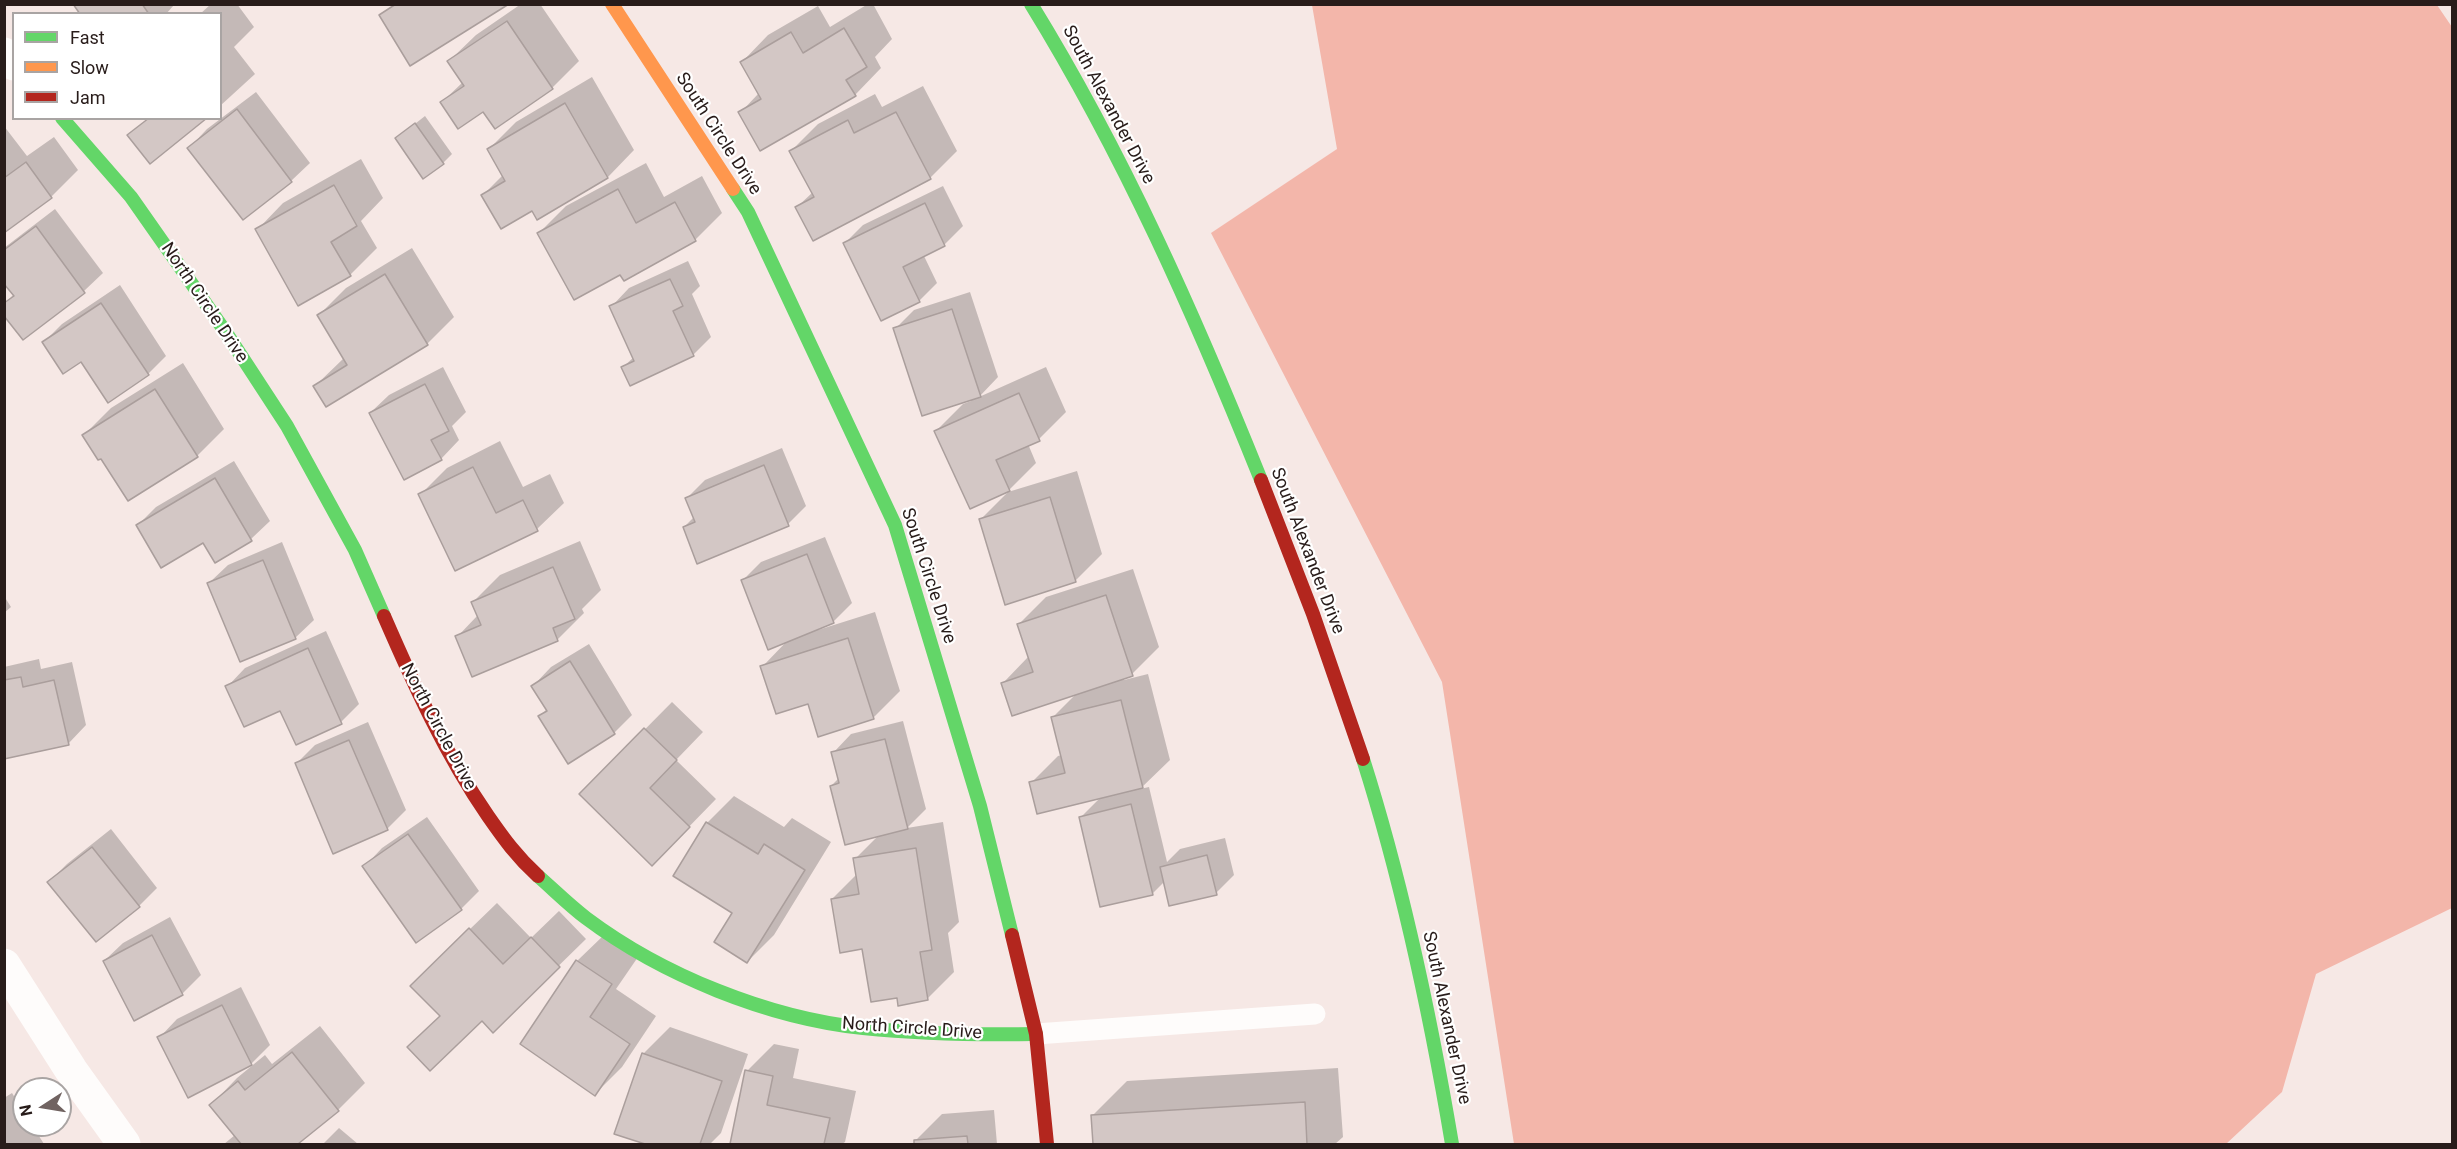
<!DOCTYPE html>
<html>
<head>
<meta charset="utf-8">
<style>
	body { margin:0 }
	#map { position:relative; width:2457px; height:1149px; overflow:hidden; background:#f6e8e5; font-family:Roboto,sans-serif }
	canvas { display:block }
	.frame { position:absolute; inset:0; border:6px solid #281c1a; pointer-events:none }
	.legend { position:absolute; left:12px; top:12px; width:210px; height:108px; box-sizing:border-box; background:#fff; border:2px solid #a9a4a3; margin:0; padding:8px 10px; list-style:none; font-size:18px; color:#281c1a }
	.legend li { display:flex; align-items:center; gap:12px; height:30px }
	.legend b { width:30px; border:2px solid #a9a4a3 }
	.north { position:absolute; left:12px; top:1077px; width:60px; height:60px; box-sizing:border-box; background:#fff; border:2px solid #a9a4a3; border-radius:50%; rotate:258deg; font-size:16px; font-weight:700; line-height:24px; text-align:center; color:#281c1a }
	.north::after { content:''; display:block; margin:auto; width:21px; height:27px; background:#706361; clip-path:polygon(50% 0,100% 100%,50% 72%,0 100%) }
</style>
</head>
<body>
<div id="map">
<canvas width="2457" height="1149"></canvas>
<div class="frame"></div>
<ul class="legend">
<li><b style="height:8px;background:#63d668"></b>Fast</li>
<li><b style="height:8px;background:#ff974d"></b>Slow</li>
<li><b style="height:8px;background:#b3261e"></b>Jam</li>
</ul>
<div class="north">N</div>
</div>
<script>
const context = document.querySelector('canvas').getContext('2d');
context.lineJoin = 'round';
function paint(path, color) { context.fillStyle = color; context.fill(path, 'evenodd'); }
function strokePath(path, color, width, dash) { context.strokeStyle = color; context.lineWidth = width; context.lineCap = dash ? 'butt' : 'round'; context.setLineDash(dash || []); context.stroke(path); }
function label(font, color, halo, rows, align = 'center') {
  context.font = font + ' Roboto,sans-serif'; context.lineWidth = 4.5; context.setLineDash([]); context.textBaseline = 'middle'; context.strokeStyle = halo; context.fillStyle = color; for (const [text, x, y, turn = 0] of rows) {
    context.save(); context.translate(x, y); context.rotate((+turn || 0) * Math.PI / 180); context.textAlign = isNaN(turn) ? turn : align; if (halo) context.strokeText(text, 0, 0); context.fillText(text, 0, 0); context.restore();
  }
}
paint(new Path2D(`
	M1312,5H2437L2452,27V908L2316,974L2282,1092L2226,1144H1514L1442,682L1211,233L1337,149Z`), '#f3b6aa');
paint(new Path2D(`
	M75,4H174V5L166,14H82Z
	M211,4H237L254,27L234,47L255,74L220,106V14H200Z
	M521,4H540L579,61L552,88L442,102L463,82L449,61L476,35Z
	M868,4H873L892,39L875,57L881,68L855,95L740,113L759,93L742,62L768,35L818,6L830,27Z
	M592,77L634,150L608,177L538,218L533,209L483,195L503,175L489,149L516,122Z
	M923,86L957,151L930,178L797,207L813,192L791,151L818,124L875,94L882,107Z
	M256,92L310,163L291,181L189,148L207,129Z
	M425,116L452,154L443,163L397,138Z
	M4,126L27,156L54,137L78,170L51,197L4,231Z
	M361,159L383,198L361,221L377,248L350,275L257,230L283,203Z
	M646,163L664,197L702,176L722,213L695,240L621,273L539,233L566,206Z
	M943,186L963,226L944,245L924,256L937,283L919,301L845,243L863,225Z
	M55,209L103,273L84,291L23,338L4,304L14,294L4,281V248Z
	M412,248L454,317L427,344L315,386L344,358L319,315L346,288Z
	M688,261L700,286L692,294L711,337L693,355L623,367L634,357L611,307L629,288Z
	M120,285L166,356L148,374L81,360L43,343L62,324Z
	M970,292L998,377L979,397L1046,367L1066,412L1039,439L1028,444L1036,463L1010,489L971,507L936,431L963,404L971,401L970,399L895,329L914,310Z
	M183,363L224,429L197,456L102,457L84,435L111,408Z
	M443,367L466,412L452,426L459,440L441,459L370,413L389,395Z
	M500,441L523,487L550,474L564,503L537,529L456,569L420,495L447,468Z
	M782,448L806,506L788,524L684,527L694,517L687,498L705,480Z
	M234,461L270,521L251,539L215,561L203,541L138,525L156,507Z
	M1077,471L1102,554L1075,581L981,519L1008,492Z
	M825,537L852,603L833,622L817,628L818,630L875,612L900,691L873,718L809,702L762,667L789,639L743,580L761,562Z
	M580,541L601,590L582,609L584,613L557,640L457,637L478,615L473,602L500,575Z
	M282,542L314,620L295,638L209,583L228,565Z
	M1133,569L1159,647L1132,674L1123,677L1124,680L1148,674L1170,760L1140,789L1149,787L1167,862L1180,849L1225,838L1234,875L1216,893L1165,881L1152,894L1081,817L1101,797L1031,783L1058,756L1062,755L1053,717L1078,692L1003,683L1029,656L1019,624L1046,597Z
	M4,596L11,607L4,613Z
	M326,631L359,704L341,722L280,709L227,687L245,668Z
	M589,644L632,715L614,733L540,716L547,709L533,686L551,667Z
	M39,659L41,669L72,662L86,725L68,744L4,758V667Z
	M672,702L703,732L676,760L716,799L679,837L581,794Z
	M903,721L926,809L907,828L943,822L959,922L948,933L954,972L927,999L898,996L832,899L857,874L855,859L879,835L831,786L839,778L833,753L851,734Z
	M368,722L406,810L387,829L297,763L315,745Z
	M734,796L784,827L792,818L831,842L774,935L747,962L734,912L675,876L707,823Z
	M427,817L479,891L461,909L364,867L382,848Z
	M111,829L157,888L139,906L49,882L67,864Z
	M497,903L531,938L559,911L586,939L493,1030L482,1019L441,1016L439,959Z
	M170,917L201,975L182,994L135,1019L104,961L123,943Z
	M604,935L638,957L616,989L656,1016L622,1067L595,1094L577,961Z
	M241,987L270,1045L251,1064L159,1038L177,1019Z
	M320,1026L365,1083L338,1110L296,1144H224L235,1135L211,1105L237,1078L265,1055L272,1064Z
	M670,1027L748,1054L721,1133L710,1144H650L616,1133L643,1054Z
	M774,1044L799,1049L793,1078L856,1091L845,1142L842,1144H731L747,1071Z
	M1338,1068L1343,1137L1335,1144H1094L1093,1115L1127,1081Z
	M12,1093L24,1112V1125H32L44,1144H4V1098Z
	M994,1110L997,1144H916L915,1141L942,1114Z
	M339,1128L358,1144H323Z`), '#0003');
const building = new Path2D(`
	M73,4H142L149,14H80Z
	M396,4H509L410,66L379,15Z
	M507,21L553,89L495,129L483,112L458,129L440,102L464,86L447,61Z
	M844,28L867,67L846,80L856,96L760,151L738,112L761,99L740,62L791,32L803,53Z
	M565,103L608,178L537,220L532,211L501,229L481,195L505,181L487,149Z
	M237,109L292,182L243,220L187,148Z
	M896,112L931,179L813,241L795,207L814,197L789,151L848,120L854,133Z
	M149,118H207L150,164L127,135Z
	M415,123L444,164L423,179L395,138Z
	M26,162L52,198L4,233V178Z
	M334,185L357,226L331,242L351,276L298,306L255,229Z
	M618,189L636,223L675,202L696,241L624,281L620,275L574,300L537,233Z
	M925,203L945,246L903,267L920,302L881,321L843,243Z
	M36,226L85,293L23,340L4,316V303L14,296L4,284V250Z
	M385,274L428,345L326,407L313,386L347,365L317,315Z
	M670,279L683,306L673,311L694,356L630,386L621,367L634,361L609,306Z
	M101,303L149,375L108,403L81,362L63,374L42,342Z
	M952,309L981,397L922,416L893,328Z
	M425,384L449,431L431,440L442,460L404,480L369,413Z
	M155,389L198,457L128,501L101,459L98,460L82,435Z
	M1019,393L1040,441L996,460L1010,491L970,509L934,431Z
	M764,465L789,526L697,564L683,527L695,522L685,498Z
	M473,467L496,513L523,500L538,531L455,571L418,494Z
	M215,478L252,541L215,563L203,543L161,568L136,525Z
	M1050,497L1076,582L1005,605L979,519Z
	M807,554L834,623L768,650L741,580Z
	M263,560L296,639L240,662L207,583Z
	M553,567L575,619L553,628L558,641L472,677L455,636L481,625L471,602Z
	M1106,595L1133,676L1012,716L1001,683L1033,672L1017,624Z
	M848,638L874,719L818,737L808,704L776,714L760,666Z
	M308,648L342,724L296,745L280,711L244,727L225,686Z
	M570,661L615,734L568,764L538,716L547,711L531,686Z
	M21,677L23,687L54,680L69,745L4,759V680Z
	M1121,700L1143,788L1037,814L1029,782L1065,773L1051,717Z
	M644,728L677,760L650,788L690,827L652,866L579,794Z
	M885,739L908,829L845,845L830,786L839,783L831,752Z
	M349,740L388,830L333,854L295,763Z
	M1131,804L1153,895L1100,907L1079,817Z
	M706,822L758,854L764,844L805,870L747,963L714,942L732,913L673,876Z
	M408,834L462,910L416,943L362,866Z
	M92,847L140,907L96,942L47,882Z
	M916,848L932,950L920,952L928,1000L898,1006L897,998L871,1002L862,949L840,953L831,899L859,894L853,858Z
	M1207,855L1217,895L1169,906L1160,867Z
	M469,928L503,964L531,937L560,967L493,1033L482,1021L430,1071L407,1047L440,1016L410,986Z
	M152,935L183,995L134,1021L103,961Z
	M576,960L612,984L590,1017L630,1044L595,1096L520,1044Z
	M222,1005L252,1065L188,1098L157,1037Z
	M292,1052L339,1111L298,1144H241L209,1105L238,1081L245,1090Z
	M642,1053L722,1081L700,1144H645L614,1134Z
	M745,1070L773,1076L767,1105L830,1118L824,1144H730Z
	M1305,1102L1307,1144H1093L1091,1115Z
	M967,1136L968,1144H914V1140Z`);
paint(building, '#d3c7c5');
strokePath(building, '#aa9e9c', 1.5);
strokePath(new Path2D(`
	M1036,1034L1315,1014`), '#fefcfb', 21);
strokePath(new Path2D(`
	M4,54L14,64
	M4,965L71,1070L124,1144`), '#fefcfb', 33);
strokePath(new Path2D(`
	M1031,4C1124,155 1195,316 1261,480
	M62,118L131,197L227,334L287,426L355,550L384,616
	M733,189L748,212L895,525L980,806L1012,935
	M1363,759C1403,885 1430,1013 1452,1144
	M538,876C554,890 569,905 586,918C662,975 768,1018 863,1028C921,1034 978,1035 1036,1034`), '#63d668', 14);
strokePath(new Path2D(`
	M612,4L733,189`), '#ff974d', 14);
strokePath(new Path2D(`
	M1261,480L1313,614L1363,759
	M384,616C414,685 445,754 488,816C504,839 517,857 538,876
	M1012,935L1036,1034L1047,1144`), '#b3261e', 14);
label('18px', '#281c1a', '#fff', [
	["South Alexander Drive",1108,105,62],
	["South Circle Drive",718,134,57],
	["North Circle Drive",204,303,56],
	["South Alexander Drive",1307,551,69],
	["South Circle Drive",928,576,72],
	["North Circle Drive",438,727,62],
	["South Alexander Drive",1446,1018,78],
	["North Circle Drive",912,1029,4]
]);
</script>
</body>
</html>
